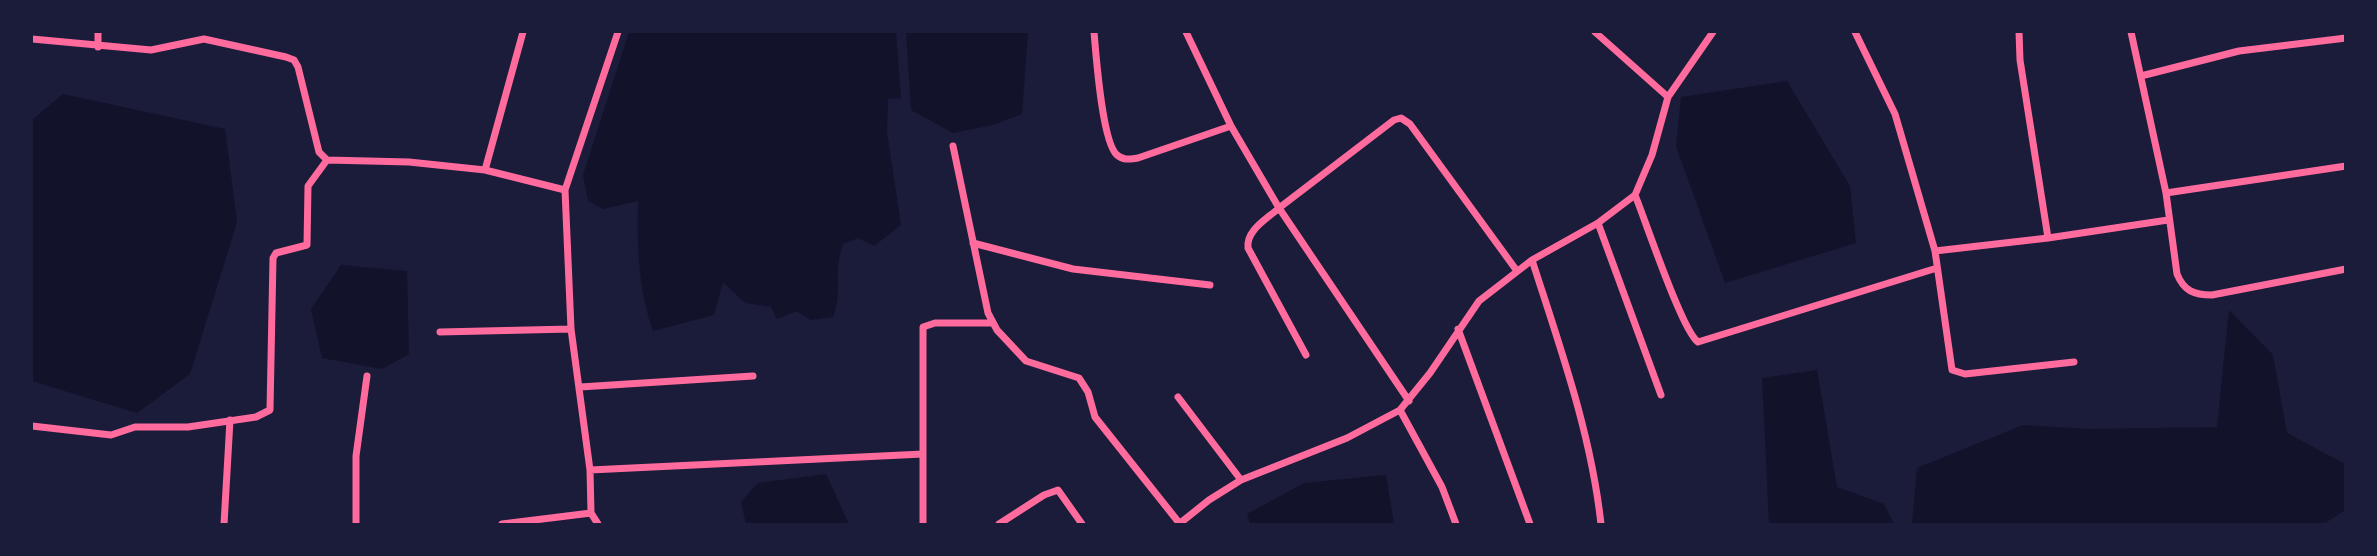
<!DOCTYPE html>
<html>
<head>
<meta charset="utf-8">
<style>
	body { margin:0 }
	#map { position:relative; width:2377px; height:556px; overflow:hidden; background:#1b1b3a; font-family:Raleway,sans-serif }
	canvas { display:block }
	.frame { position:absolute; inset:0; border:33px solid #1b1b3a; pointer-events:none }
</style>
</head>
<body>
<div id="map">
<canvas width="2377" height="556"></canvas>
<div class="frame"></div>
</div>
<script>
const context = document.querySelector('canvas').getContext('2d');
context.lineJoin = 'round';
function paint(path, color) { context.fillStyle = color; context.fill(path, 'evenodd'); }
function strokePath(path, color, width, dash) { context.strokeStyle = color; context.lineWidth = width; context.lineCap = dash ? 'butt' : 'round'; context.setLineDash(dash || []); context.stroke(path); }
paint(new Path2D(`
	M629,32H896L901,98L888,99L887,132L901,225L874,246L858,238L843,244C832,275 844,287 833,317L811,320L796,311L777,319L771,307L745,303L723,282L714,315L653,331C638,288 637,246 638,201L603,209L588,201L583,175Z
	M906,32H1028L1022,114L993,125L953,133L911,110Z
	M1787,81L1850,186L1856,243L1725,283L1676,146L1681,97Z
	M63,94L225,129L237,222L190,374L137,413L32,381V120Z
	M341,265L407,271L409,354L382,369L322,358L311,309Z
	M2229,310L2273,355L2287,433L2345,464V510L2324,524H1912L1917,468L2023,425L2089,429L2217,427Z
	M1817,370L1837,487L1884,504L1894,524H1769L1762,378Z
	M826,474L849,524H746L741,502L758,483Z
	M1386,475L1394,524H1250L1247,514L1304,483Z`), '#12122b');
strokePath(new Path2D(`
	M1094,32C1096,54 1102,142 1117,155C1124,161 1130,159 1138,158L1231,126
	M1186,32L1231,126L1279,208C1267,219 1246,230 1248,248L1306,355
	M1595,32L1668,97
	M1855,32L1895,114L1935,251L1952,370L1965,374L2074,362
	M2131,32L2166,193L2177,274C2184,291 2194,295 2212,295L2346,269
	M32,39L151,50L204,39L286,57L294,60L298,67L319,152L327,160L409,162L485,170L565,190
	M98,47V32
	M2141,76L2239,51L2346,38
	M953,146L988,313L997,330L1026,361L1079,378L1088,392L1095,417L1180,524
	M485,170L523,32
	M2166,193L2346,166
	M1635,195C1645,219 1682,331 1698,342L1937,268
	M1598,223L1661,395
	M2048,238L2168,220
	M973,243L1073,269L1210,285
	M1935,251L2048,238L2020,60L2019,32
	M1532,260C1560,347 1591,433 1601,524
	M1458,329L1530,524
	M440,332L571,329
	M580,387L753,376
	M1178,397L1241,480
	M1409,401L1279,208L1394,120L1401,118L1410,124L1517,271
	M1400,410L1442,487L1456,524
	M32,426L111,435L135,427H188L256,417L270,410L273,258L276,253L307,245L308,186L327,160
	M590,470L923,454
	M224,524L230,420
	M356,524V456L367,376
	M502,524L591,513
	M598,524L591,513L590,470L571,329L565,190L618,32
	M923,524V327L935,323H993
	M999,524L1044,495L1058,490L1082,524
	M1179,524L1209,500L1241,480L1347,438L1400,410L1430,373L1479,301L1532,260L1598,223L1635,195L1652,155L1668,97L1713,32`), '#ff6b9d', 7);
</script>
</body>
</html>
